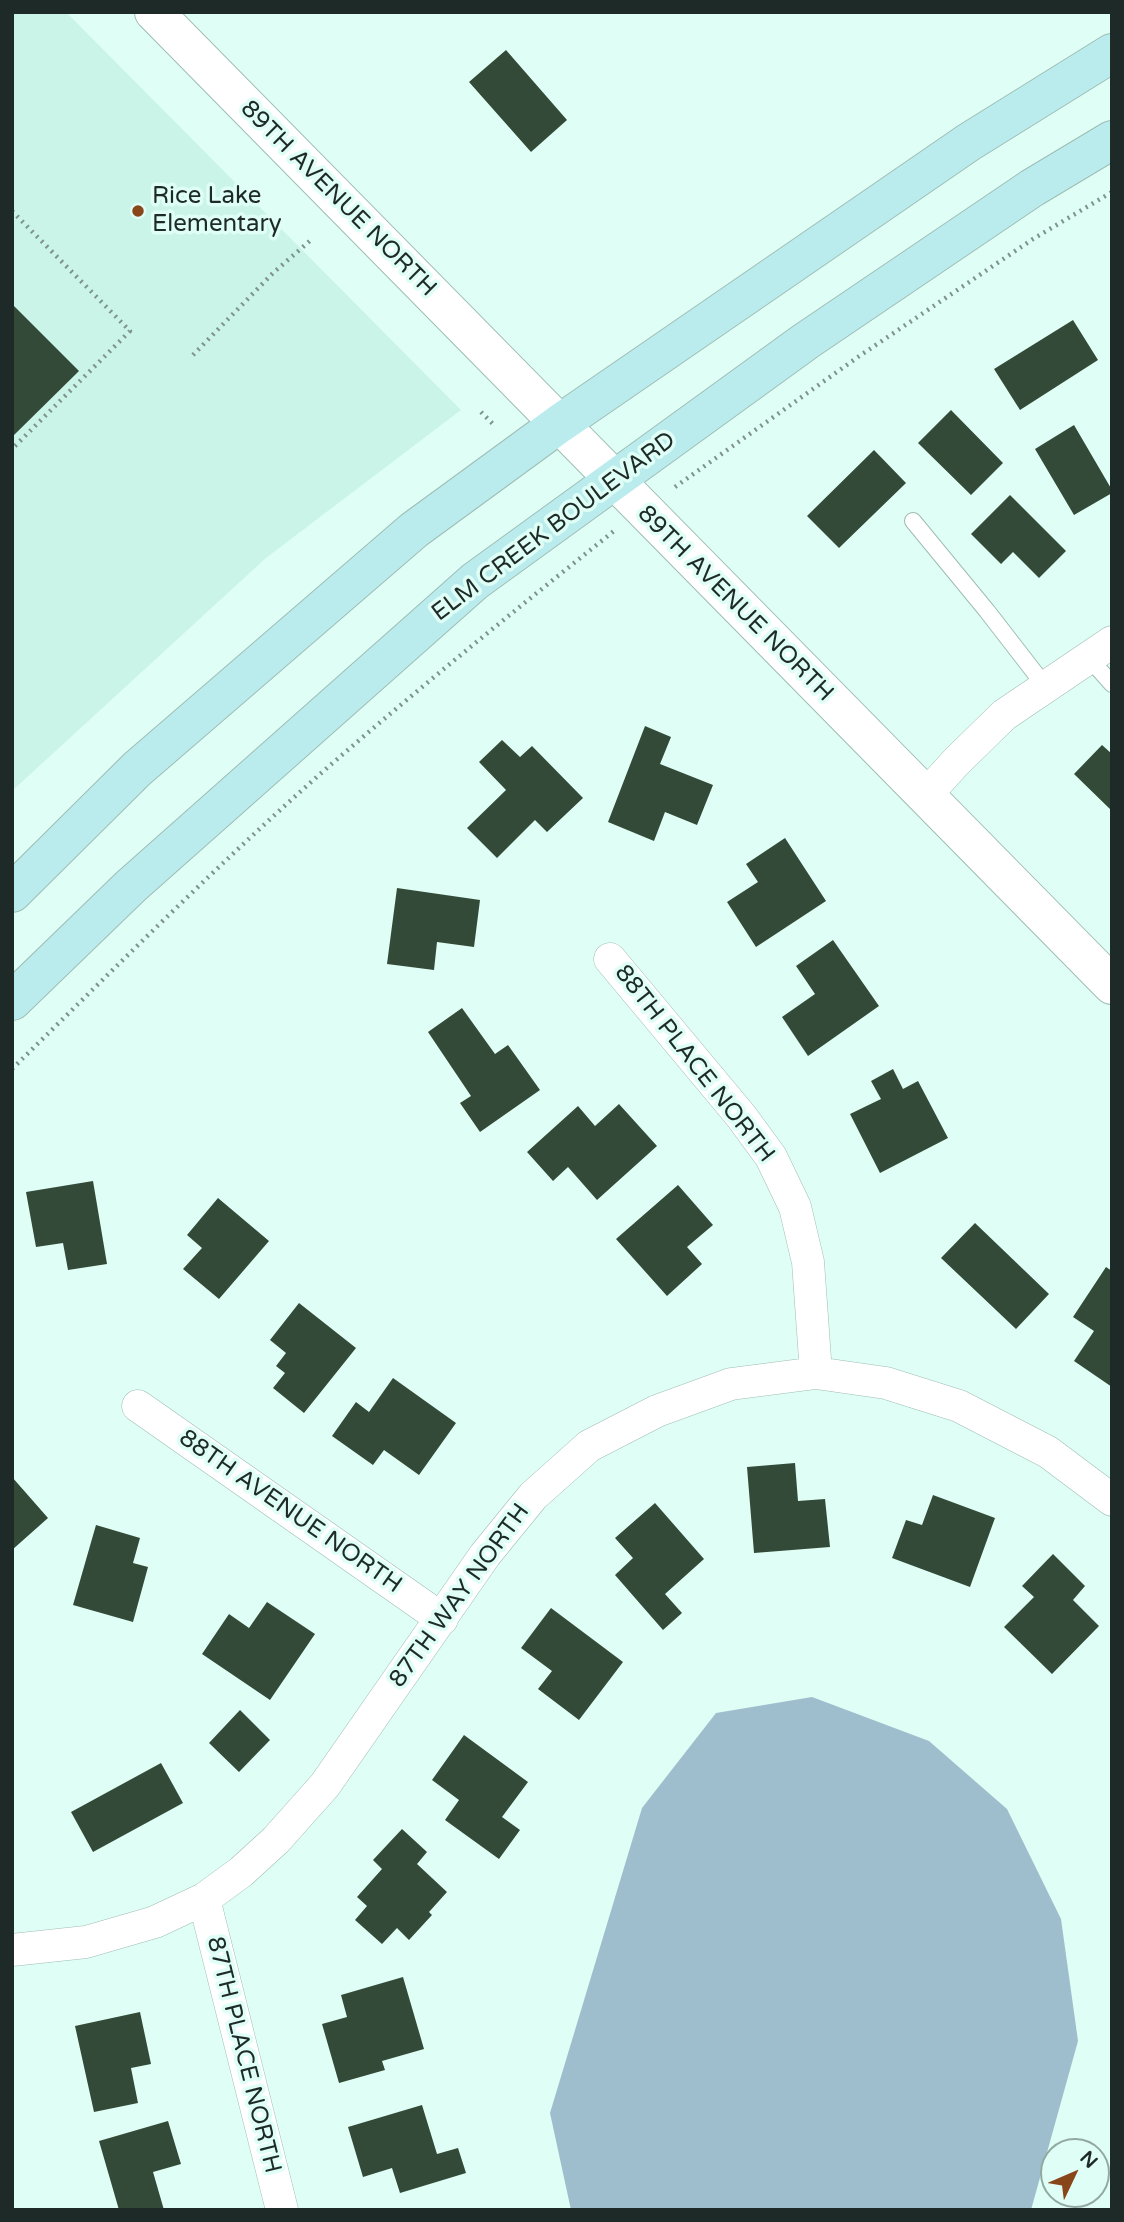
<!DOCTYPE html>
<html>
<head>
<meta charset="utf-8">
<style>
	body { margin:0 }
	#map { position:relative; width:1124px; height:2222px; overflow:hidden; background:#dffef5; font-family:"Varela Round",sans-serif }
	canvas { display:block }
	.frame { position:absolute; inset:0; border:14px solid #1e2a27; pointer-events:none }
	.north { position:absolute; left:1040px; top:2138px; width:70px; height:70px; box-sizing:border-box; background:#dffef5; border:2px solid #92a9a3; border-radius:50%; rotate:46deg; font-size:19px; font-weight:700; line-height:28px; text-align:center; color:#1e2a27 }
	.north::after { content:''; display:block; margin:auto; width:24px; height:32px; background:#8a461b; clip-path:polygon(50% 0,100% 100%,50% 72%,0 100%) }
</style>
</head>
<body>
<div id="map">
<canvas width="1124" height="2222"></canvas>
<div class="frame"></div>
<div class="north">N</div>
</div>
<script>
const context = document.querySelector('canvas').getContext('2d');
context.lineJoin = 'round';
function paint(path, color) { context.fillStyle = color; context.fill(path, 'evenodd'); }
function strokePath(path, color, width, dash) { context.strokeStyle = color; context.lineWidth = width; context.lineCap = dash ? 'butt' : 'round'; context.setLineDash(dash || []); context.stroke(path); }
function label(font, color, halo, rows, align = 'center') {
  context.font = font + ' "Varela Round",sans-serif'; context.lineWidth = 7; context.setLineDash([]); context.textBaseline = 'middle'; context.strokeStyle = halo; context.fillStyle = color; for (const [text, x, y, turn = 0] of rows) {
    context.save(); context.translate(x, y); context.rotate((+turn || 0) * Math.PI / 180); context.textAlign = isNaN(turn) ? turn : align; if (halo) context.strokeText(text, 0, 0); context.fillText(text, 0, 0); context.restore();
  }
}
paint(new Path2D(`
	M12,12H66L461,410L266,558L12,791Z`), '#cbf4e8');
paint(new Path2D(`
	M812,1697L929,1741L1007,1809L1061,1919L1078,2041L1031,2210H571L550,2113L642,1808L716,1713Z`), '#9ebecd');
paint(new Path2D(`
	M506,50L567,120L531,152L469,82Z
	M12,304L79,371L12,437Z
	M1073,320L1098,360L1020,410L994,369Z
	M951,410L1003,463L971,495L918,443Z
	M1074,425L1112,490V493L1074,515L1035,449Z
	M874,450L906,483L839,548L807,516Z
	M1010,495L1066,551L1039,578L1013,552L1001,564L971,534Z
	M645,726L671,737L660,764L713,785L697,825L665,812L654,841L608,822Z
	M502,740L520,757L532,746L583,798L547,832L535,820L497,858L467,828L506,790L479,762Z
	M1102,745L1112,754V811L1074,774Z
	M785,838L826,901L756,947L727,902L758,882L746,864Z
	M397,888L480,900L474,947L437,942L434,970L387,964Z
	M833,940L879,1006L808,1056L782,1017L815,994L796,966Z
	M462,1008L495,1054L508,1045L540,1090L480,1132L460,1103L471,1096L428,1032Z
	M893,1069L903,1089L918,1081L948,1138L880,1173L850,1114L881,1099L871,1081Z
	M619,1104L657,1146L597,1200L568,1167L553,1181L527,1152L578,1106L595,1126Z
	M93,1181L107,1264L68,1270L63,1243L36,1247L26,1192Z
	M678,1185L713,1225L687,1247L702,1264L667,1296L616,1239Z
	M218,1198L269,1241L219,1299L183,1269L202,1248L187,1235Z
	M975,1223L1049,1294L1016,1329L941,1258Z
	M1106,1267L1112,1271V1387L1074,1361L1094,1331L1073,1317Z
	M299,1303L356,1348L304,1413L273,1388L285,1373L276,1366L286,1353L270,1340Z
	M393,1378L456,1423L419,1475L384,1450L373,1465L332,1436L356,1402L369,1412Z
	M795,1463L798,1501L825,1499L830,1547L754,1553L747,1467Z
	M12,1477L48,1518L12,1550Z
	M933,1495L995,1518L970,1587L892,1558L906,1520L922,1525Z
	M655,1503L704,1559L665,1594L682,1613L663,1630L615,1575L633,1558L615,1538Z
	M96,1525L140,1538L133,1563L148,1567L133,1622L73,1605Z
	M1053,1554L1085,1586L1073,1600L1099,1626L1052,1674L1004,1627L1034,1597L1022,1586Z
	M267,1602L315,1634L270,1700L202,1654L229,1614L249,1628Z
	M551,1608L623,1662L579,1720L538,1689L552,1671L521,1648Z
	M240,1710L270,1740L239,1772L209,1743Z
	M464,1735L528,1782L502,1817L520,1830L499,1859L445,1820L459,1800L432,1780Z
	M161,1763L183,1803L93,1852L71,1812Z
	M402,1829L427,1852L417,1864L447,1892L429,1912L432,1915L409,1940L397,1928L382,1944L355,1920L367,1906L357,1897L382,1869L373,1860Z
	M403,1977L424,2049L382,2061L385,2070L339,2083L322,2024L347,2017L341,1995Z
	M140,2012L151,2064L131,2068L138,2103L94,2112L75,2026Z
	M422,2105L437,2154L458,2148L466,2173L400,2193L392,2168L363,2177L348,2127Z
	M168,2121L181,2164L153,2172L164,2210H119L99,2141Z`), '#344a38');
const service = new Path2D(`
	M913,521L987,611L1045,686
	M1088,657L1112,684`);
const minor = new Path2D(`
	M925,796L956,762L1004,715L1112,642
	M610,959L741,1116L771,1157L795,1207L808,1262L816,1373
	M138,1406L442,1619
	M204,1899L282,2210
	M12,1950L86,1942L155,1922L204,1899L241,1872L276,1840L325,1785L485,1555L533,1496L589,1446L657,1411L731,1384L816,1373L886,1383L959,1406L1048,1452L1112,1500`);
const tertiary = new Path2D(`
	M154,12L1112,985`);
const secondary = new Path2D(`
	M12,893L137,769L414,530L559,424L969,142L1112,53
	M12,1001L131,886L475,581L806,341L1032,188L1112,140`);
strokePath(service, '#9fbdb4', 18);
strokePath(minor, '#9fbdb4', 33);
strokePath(tertiary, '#9fbdb4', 40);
strokePath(secondary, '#9fbdb4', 40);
strokePath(new Path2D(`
	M12,211L130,331L12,449
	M193,355L273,273L312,239
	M481,412L494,425
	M675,487L858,357L1033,239L1112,192
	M12,1069C113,970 213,869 319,775C415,691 514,611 614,531`), '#7e938d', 4.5, [2, 5]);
strokePath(service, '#fff', 16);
strokePath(minor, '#fff', 32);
strokePath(tertiary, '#fff', 38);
strokePath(secondary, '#baecee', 38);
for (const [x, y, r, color] of [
	[138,211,7,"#8a461b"]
]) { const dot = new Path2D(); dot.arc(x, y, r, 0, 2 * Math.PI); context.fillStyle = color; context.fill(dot); strokePath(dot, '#dffef5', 2.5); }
label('24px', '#1e2a27', '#dffef5', [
	["Rice Lake",152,197],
	["Elementary",152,225]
], 'left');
label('24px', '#1e2a27', '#dffef5', [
	["89TH AVENUE NORTH",338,199,45],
	["ELM CREEK BOULEVARD",554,527,-37],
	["89TH AVENUE NORTH",735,604,45],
	["88TH PLACE NORTH",694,1064,52],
	["88TH AVENUE NORTH",290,1512,35],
	["87TH WAY NORTH",460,1596,-54],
	["87TH PLACE NORTH",243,2055,76]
]);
</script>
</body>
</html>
